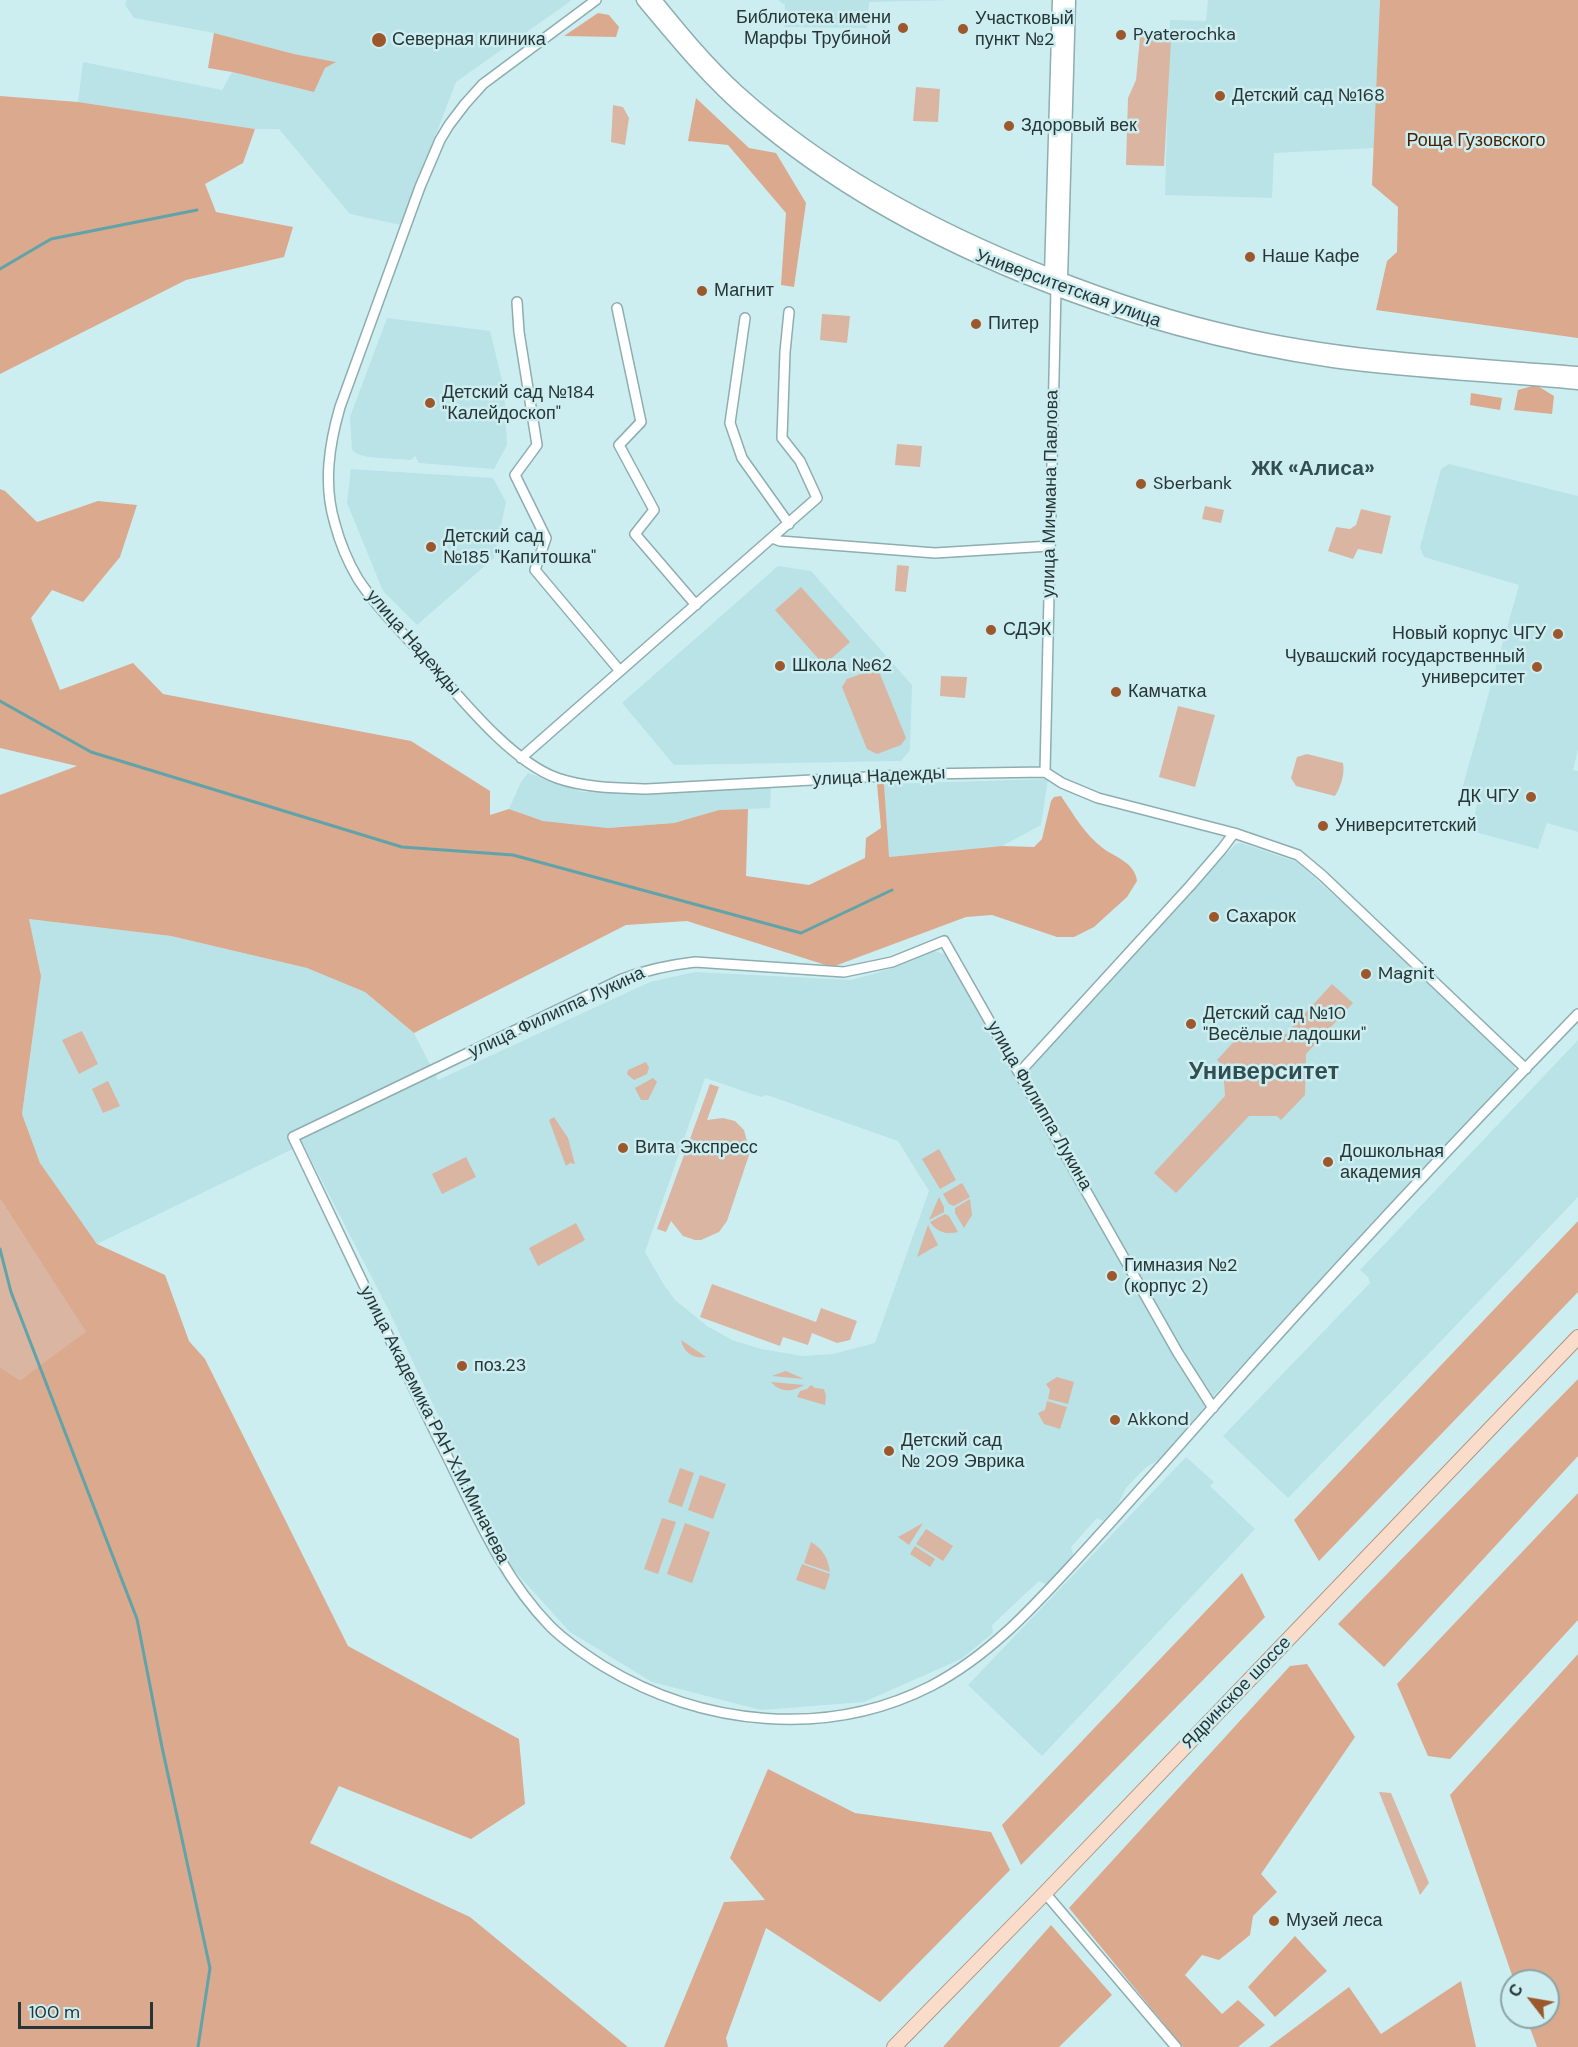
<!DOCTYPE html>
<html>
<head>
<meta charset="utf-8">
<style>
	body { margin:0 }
	#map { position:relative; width:1578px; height:2047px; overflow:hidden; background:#cdeef1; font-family:"DM Sans",sans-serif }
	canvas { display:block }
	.north { position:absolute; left:1500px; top:1969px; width:60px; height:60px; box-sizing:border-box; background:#cdeef1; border:2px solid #8ba4a6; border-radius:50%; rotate:301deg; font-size:16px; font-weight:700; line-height:24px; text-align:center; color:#283536 }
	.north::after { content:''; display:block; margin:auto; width:21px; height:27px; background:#9c572c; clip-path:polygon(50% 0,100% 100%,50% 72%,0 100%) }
	.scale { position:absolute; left:18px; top:2002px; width:135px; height:27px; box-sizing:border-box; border:3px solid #283536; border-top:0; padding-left:8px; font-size:18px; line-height:21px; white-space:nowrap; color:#283536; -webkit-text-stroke:4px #cdeef1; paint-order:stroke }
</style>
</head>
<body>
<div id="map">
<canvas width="1578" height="2047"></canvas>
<div class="north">С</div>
<div class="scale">100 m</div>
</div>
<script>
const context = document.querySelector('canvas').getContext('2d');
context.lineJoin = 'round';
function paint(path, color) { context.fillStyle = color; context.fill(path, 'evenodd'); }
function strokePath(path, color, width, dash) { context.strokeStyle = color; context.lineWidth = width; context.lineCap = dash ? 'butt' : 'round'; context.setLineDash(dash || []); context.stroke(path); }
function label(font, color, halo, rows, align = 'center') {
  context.font = font + ' "DM Sans",sans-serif'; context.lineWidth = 5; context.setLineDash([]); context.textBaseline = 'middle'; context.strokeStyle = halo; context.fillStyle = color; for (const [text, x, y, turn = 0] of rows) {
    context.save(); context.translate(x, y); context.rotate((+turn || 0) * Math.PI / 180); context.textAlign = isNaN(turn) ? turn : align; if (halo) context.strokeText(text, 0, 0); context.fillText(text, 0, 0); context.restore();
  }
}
paint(new Path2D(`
	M127,0H572L456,82L401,225L350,214L279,129H255L78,102L83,62L222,90L232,72L314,92L325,68L335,62L294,54L214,33L134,18L125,5Z
	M778,0H953L869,2L867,28L784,27L785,5Z
	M1208,0H1380L1374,148L1274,153L1272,198L1165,195L1170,20L1206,21Z
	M387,318L490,331L504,388L507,445L494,469L419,463L415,456L411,460L368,457L357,454L352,450L350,417Z
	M1449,464L1578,496V749L1573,770L1578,771V832L1547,823L1538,849L1471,831L1479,795L1462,789L1519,585L1424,557L1420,547L1441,469Z
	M351,469L493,478L506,502L494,558L417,625L383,591L347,503Z
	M778,566L811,571L912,685L910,750L901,761L674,765L622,703Z
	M528,773L583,792L652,793L771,786L770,808L719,810L674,823L608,828L543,821L509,809L521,782Z
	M1048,779L1041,825L1002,846L888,857L884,784Z
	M1241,843L1297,862L1370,928L1461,1015L1466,1011L1483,1035L1514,1063L1516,1074L1218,1391L1160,1459L1145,1468L1126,1488L1117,1506L1103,1521L1097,1518L1071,1547L1073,1555L1046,1584L1039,1581L992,1625L993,1633L961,1659L864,1702L761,1710L652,1682L570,1632L509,1565L388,1309L303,1144L97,1244L40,1163L22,1114L41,976L29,919L171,936L307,968L365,992L414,1033L438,1080L650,982L695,972L851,980L890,969L932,950L951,957L1014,1076L1236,844ZM705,1078L761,1097L767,1095L898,1141L929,1191L875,1343L833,1354L803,1356L761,1349L732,1340L707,1326L675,1300L664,1285L645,1252Z
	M1578,1040V1197L1443,1339L1288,1498L1223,1436L1370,1283L1368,1277L1360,1270Z
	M1186,1457L1214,1482L1210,1486L1255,1529L1042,1756L968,1685Z`), '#b9e3e7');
paint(new Path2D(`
	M1140,37L1171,39L1164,166L1126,165L1128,98L1136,80Z
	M916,87L940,89L938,122L913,121Z
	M613,105L623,107L629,118L625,145L611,142Z
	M822,314L850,316L847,343L820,340Z
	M897,444L922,446L920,467L895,465Z
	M1205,506L1224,510L1221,523L1202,519Z
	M1361,509L1391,516L1382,554L1358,549L1353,559L1328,551L1336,527L1350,529L1356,525Z
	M897,565L909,566L906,592L895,591Z
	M801,587L850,642L824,665L775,610Z
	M872,670L880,674L906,738L901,745L877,754L867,749L842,687L847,679Z
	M941,676L967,677L965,698L940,696Z
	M1178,706L1215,715L1195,787L1159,777Z
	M1307,754L1343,763C1345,774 1341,786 1335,796L1296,786L1291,778L1297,757Z
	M1332,984L1353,1003L1306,1054L1305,1095L1281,1120L1277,1116H1249L1176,1193L1154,1173L1225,1096L1223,1066L1217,1060L1240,1035L1286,1034Z
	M82,1031L98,1064L79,1074L62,1040Z
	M646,1062L649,1068L647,1074L634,1080L627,1074L628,1070Z
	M653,1078L657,1082L648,1100H641L635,1088Z
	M108,1081L120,1106L103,1113L92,1089Z
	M710,1084L719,1087L707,1120L723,1118L735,1121L744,1130L750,1152L727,1221L719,1232L701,1240H695L683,1236L671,1221L666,1232L657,1229Z
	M554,1117L568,1138L575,1164L570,1163L566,1166L549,1120Z
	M939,1149L956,1180L940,1189L922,1159Z
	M466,1157L476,1177L442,1194L432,1174Z
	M962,1183L970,1197L954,1206L949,1204L943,1194Z
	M939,1197L944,1207V1212L929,1220Z
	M0,1199L87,1333L20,1380L0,1367Z
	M970,1199L972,1215L964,1228L955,1213V1208Z
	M945,1214L949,1216L958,1232C946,1235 937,1232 930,1222Z
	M576,1223L585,1240L538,1266L529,1248Z
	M928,1225L938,1245L917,1257Z
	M712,1284L816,1322L821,1308L857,1321L850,1340L837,1343L812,1333L808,1345L783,1337L780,1346L700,1317Z
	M681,1340L706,1357C693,1359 684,1353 681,1340Z
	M786,1371L804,1379L772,1376Z
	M1057,1377L1074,1382L1068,1404L1048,1399L1050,1390L1046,1384Z
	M771,1382L804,1385C792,1392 781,1393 771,1382Z
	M811,1385L815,1388L824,1389L826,1396L825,1405L797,1397L800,1391L807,1389Z
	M1047,1401L1067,1407L1060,1429L1044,1424L1038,1413L1045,1410Z
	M680,1468L694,1473L682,1507L668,1502Z
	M700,1475L726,1484L713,1519L688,1510Z
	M662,1518L676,1522L658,1574L644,1569Z
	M685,1523L710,1532L692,1583L667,1574Z
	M923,1523L909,1545L898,1537Z
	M926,1529L953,1546L943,1561L916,1544Z
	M811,1542C823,1549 828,1558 830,1572L804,1563Z
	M915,1546L935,1559L930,1567L910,1554Z
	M802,1564L830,1574L825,1590L796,1580Z
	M1379,1792L1391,1793L1429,1883L1420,1895Z`), '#dab5a1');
paint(new Path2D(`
	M1380,0H1578V338L1376,310L1387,261L1397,252L1398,207L1372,185Z
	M598,13L609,15L619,27L616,37L564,36Z
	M214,33L294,54L336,62L325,68L314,92L232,72L208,68Z
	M0,96L78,102L255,129L243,163L205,184L216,212L293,227L284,257L186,280L0,374Z
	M696,98L749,148L776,153L806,203L794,287L781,285L786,213L728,145L688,141Z
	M1536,385L1554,396L1552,414L1514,410L1518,390Z
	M1471,393L1502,398L1500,410L1470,405Z
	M0,489L5,491L37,522L98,501L137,505L120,557L83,602L52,590L31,618L60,690L133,663L163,694L411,741L490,791V815L509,809L543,821L608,828L674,823L719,810L748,809L746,876L809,885L865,858L866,838L881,828L877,784H884L889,857L1002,846L1034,847L1042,839L1051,801L1054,797L1061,796C1074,815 1085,835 1104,849C1117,858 1135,863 1137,881L1127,897L1094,927L1074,937H1057L992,915L966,917L832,967L687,921L626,925L414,1033L365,992L307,968L171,936L29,919L41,976L22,1114L40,1163L97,1244L165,1275L189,1341L205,1359L348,1646L519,1739L525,1804L471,1839L339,1786L310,1843L470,1917L628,2047H0V1367L20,1380L86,1332L0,1199V795L77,766L0,748Z
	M1578,1221V1292L1319,1561L1294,1520Z
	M1578,1379V1456L1384,1667L1338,1624Z
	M1578,1493V1620L1450,1759L1428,1756L1397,1684Z
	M1242,1573L1265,1617L1021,1865L1002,1825Z
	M1578,1654V2047H1537L1526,2017H1548V1981H1514L1450,1795Z
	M1307,1664L1355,1737L1261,1874L1277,1892L1253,1916L1250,1935L1219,1960L1202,1955L1185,1975L1222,2014L1238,2000L1265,2025L1238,2047H1183L1069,1908L1290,1666Z
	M768,1769L855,1813L991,1832L1010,1870L880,2002L766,1928L726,2038L728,2047H664L724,1902L765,1900L730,1858Z
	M1051,1925L1112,1995L1059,2047H943Z
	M1295,1936L1327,1971L1275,2017L1248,1987Z
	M1461,1981L1476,2047H1269L1349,1987L1381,2034Z`), '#daa98e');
strokePath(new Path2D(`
	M0,269L51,239L197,210
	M0,701L91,752L402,847L513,855L801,933L892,890
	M0,1249L11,1292L137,1619L162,1747L210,1968L198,2047`), '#60a3a9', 3);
const minor = new Path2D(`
	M596,0L483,84L465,104L449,125L440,140L420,187L340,407C329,445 323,485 335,524C340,543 348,562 358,579C377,608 403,633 426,659C459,696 510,761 557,778C586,788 617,788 647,789L922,774L1045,772
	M517,302L519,332L537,445L515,475L546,538L535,570L620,671
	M617,308L641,422L619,445L654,510L635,534L696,605
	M745,318L730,423L742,458L789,524
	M772,538L780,541L935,553L1050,546
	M521,758L817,498L800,461L782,438L785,352L789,312
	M1045,772L1062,783L1098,798L1234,833L1298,855L1323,876L1526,1069
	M1045,772L1056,288
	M1019,1073L1190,886L1222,849L1234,833
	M1213,1408L1178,1353L944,941L892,962L844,972L695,962C669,965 646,970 622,979L293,1137C341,1238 389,1338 438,1438C471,1502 499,1574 550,1626C566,1642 584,1654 603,1666C702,1726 827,1739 931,1686C991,1655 1036,1604 1081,1555C1126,1506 1170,1456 1214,1406C1332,1273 1454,1142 1578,1014
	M1045,1893L1176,2047`);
const secondary = new Path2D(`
	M643,0C677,41 710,81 750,115C905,248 1133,332 1333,361C1414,372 1496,375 1578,383
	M655,0C681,32 707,64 738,92C828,173 936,230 1048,274C1109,298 1171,319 1235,333C1347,359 1463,364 1578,373
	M1053,282L1051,275L1059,0
	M1057,286L1061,279L1069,0`);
const primary = new Path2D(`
	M894,2047L1045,1893L1578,1337`);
strokePath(minor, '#8dadaf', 12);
strokePath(secondary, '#8dadaf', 15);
strokePath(primary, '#af9380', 16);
strokePath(minor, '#fff', 9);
strokePath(secondary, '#fff', 12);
strokePath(primary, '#fadccb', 14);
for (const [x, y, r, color] of [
	[903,28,6,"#9c572c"],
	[963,29,6,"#9c572c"],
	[1121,35,6,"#9c572c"],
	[379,40,8,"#9c572c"],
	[1220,96,6,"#9c572c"],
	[1009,126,6,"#9c572c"],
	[1250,257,6,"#9c572c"],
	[702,291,6,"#9c572c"],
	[976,324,6,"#9c572c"],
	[430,403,6,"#9c572c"],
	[1141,484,6,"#9c572c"],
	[431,547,6,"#9c572c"],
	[991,630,6,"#9c572c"],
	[1558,634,6,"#9c572c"],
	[780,666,6,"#9c572c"],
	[1537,667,6,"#9c572c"],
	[1116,692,6,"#9c572c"],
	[1531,797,6,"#9c572c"],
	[1323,826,6,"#9c572c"],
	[1214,917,6,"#9c572c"],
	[1366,974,6,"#9c572c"],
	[1191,1024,6,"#9c572c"],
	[623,1148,6,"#9c572c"],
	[1328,1162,6,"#9c572c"],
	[1112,1276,6,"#9c572c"],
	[462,1366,6,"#9c572c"],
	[1115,1420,6,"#9c572c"],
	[889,1451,6,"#9c572c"],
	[1274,1921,6,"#9c572c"]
]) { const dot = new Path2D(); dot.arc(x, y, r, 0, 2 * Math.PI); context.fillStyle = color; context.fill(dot); strokePath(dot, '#cdeef1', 2); }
label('18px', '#283536', '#cdeef1', [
	["Библиотека имени",891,18,"right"],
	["Марфы Трубиной",891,39,"right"],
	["Участковый",975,19],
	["пункт №2",975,40],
	["Pyaterochka",1133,35],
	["Северная клиника",392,40],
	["Детский сад №168",1232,96],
	["Здоровый век",1021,126],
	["Наше Кафе",1262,257],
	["Магнит",714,291],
	["Питер",988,324],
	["Детский сад №184",442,393],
	["\"Калейдоскоп\"",442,414],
	["Sberbank",1153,484],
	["Детский сад",443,537],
	["№185 \"Капитошка\"",443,558],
	["СДЭК",1003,630],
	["Новый корпус ЧГУ",1546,634,"right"],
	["Чувашский государственный",1525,657,"right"],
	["университет",1525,678,"right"],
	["Школа №62",792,666],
	["Камчатка",1128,692],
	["ДК ЧГУ",1519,797,"right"],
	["Университетский",1335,826],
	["Сахарок",1226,917],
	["Magnit",1378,974],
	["Детский сад №10",1203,1014],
	["\"Весёлые ладошки\"",1203,1035],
	["Вита Экспресс",635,1148],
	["Дошкольная",1340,1152],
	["академия",1340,1173],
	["Гимназия №2",1124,1266],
	["(корпус 2)",1124,1287],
	["поз.23",474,1366],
	["Akkond",1127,1420],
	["Детский сад",901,1441],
	["№ 209 Эврика",901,1462],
	["Музей леса",1286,1921]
], 'left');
label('18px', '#4b1e00', '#cdeef1', [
	["Роща Гузовского",1476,141]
]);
label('18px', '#283536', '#cdeef1', [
	["Университетская улица",1068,289,20],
	["улица Мичмана Павлова",1051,494,-89],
	["улица Надежды",413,643,49],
	["улица Надежды",879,777,-3],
	["улица Филиппа Лукина",557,1013,-25],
	["улица Филиппа Лукина",1039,1106,60],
	["улица Академика РАН Х.М.Миначева",434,1425,63],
	["Ядринское шоссе",1237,1693,-46]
]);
label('bold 21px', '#314e50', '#cdeef1', [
	["ЖК «Алиса»",1313,469]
]);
label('bold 24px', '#314e50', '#cdeef1', [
	["Университет",1264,1073]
]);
</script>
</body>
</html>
